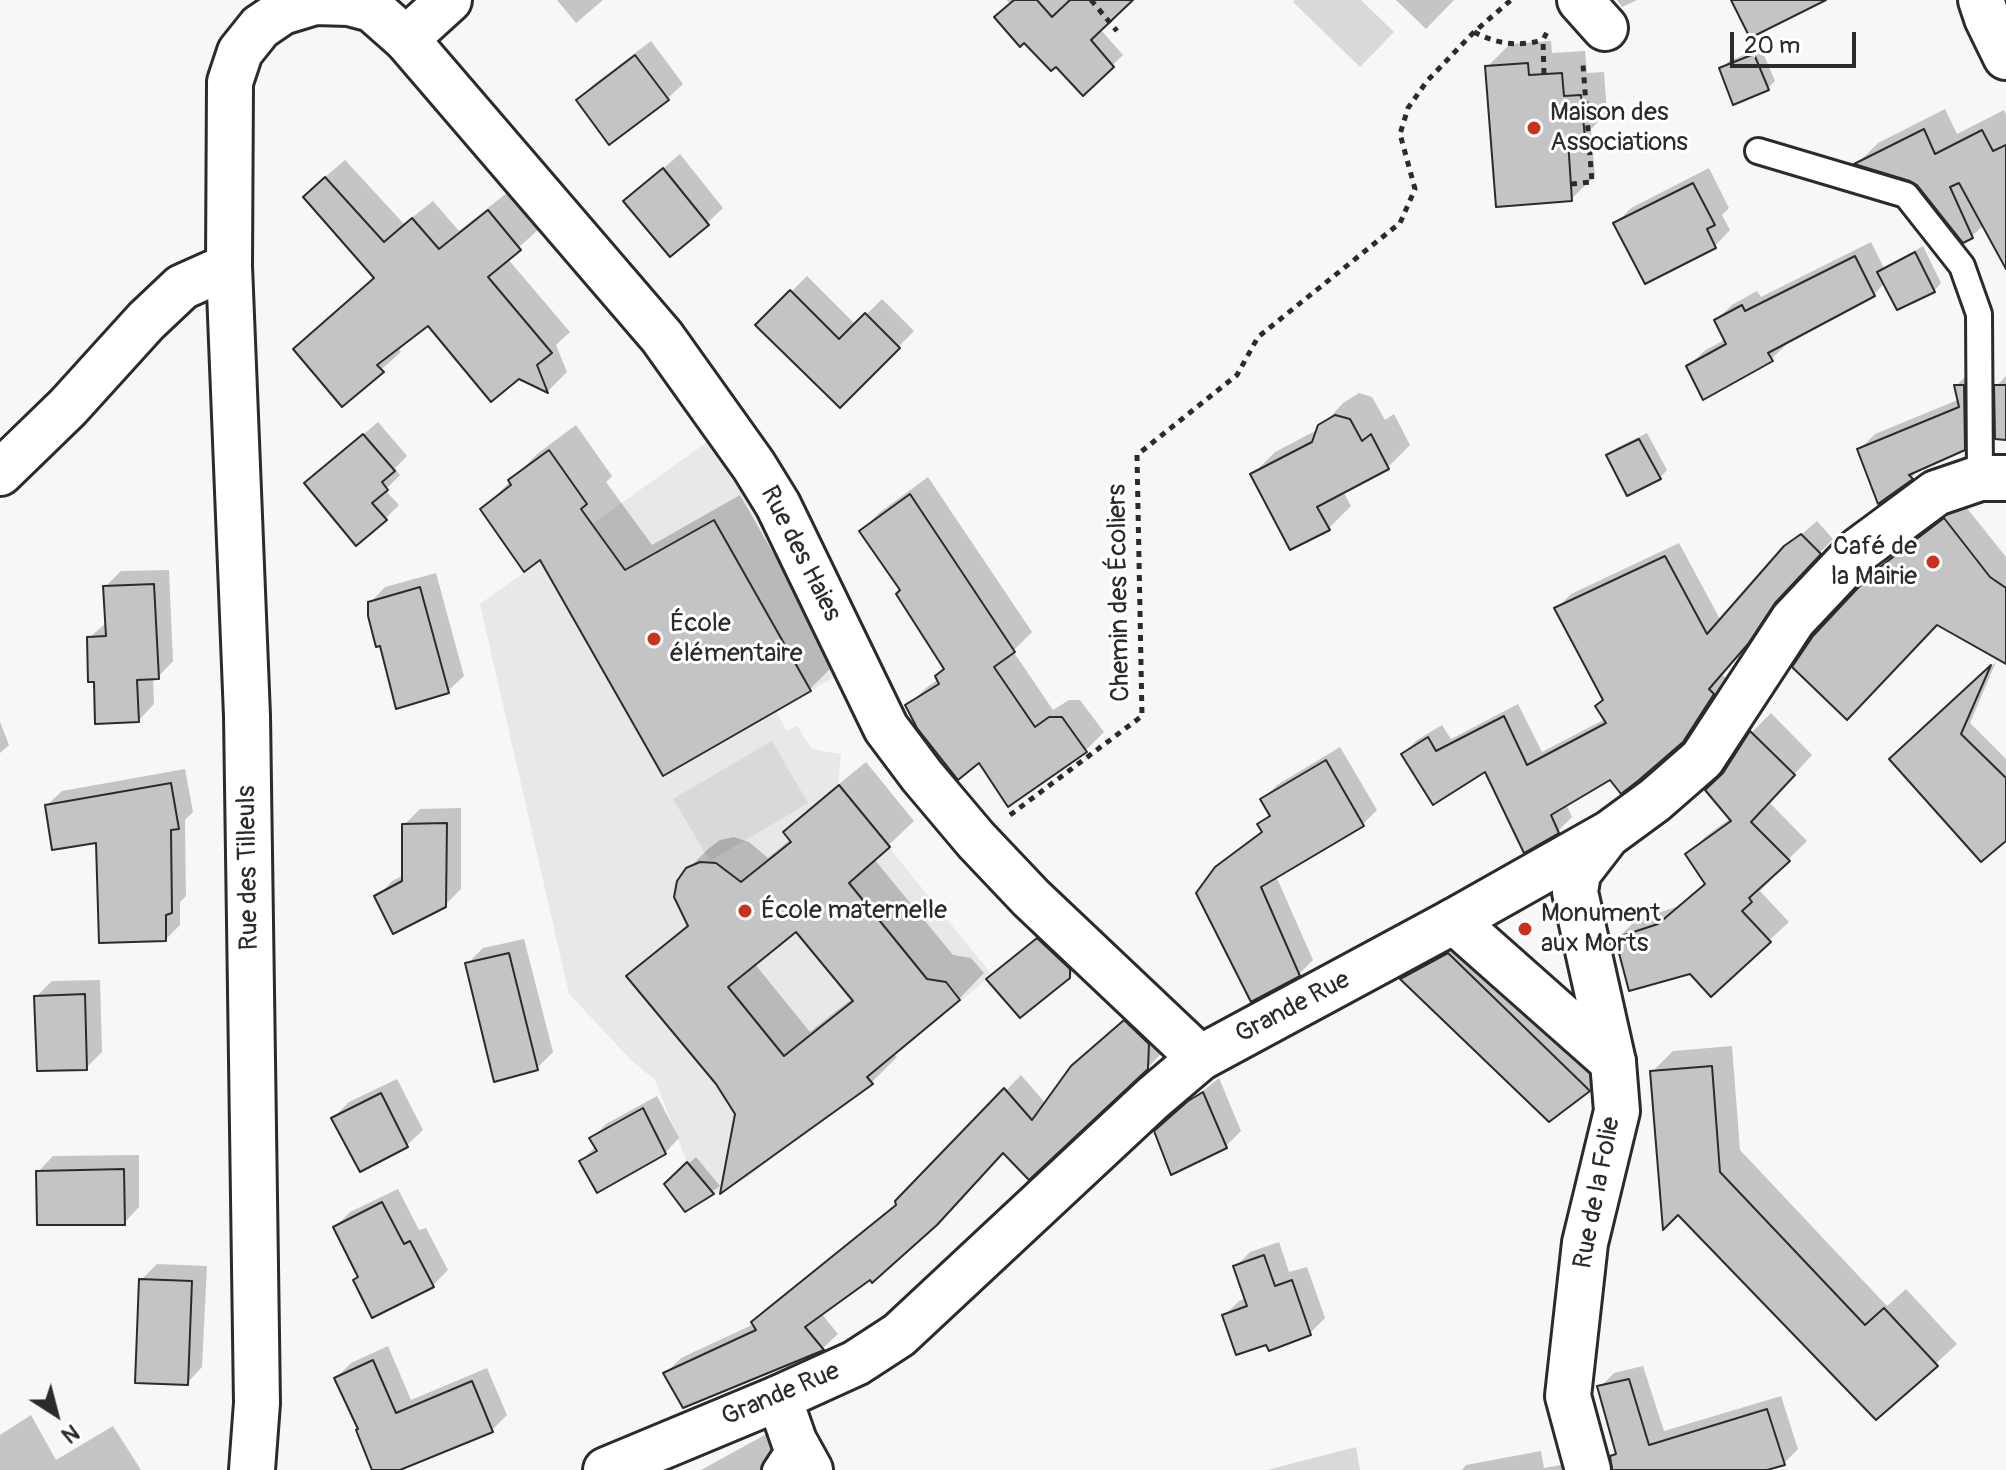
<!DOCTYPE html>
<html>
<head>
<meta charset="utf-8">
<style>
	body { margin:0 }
	#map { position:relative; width:2006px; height:1470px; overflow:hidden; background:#f7f7f7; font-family:Pangolin,sans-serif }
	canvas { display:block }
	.north { position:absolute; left:16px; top:1374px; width:80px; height:80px; -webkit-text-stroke:6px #fff; paint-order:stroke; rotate:144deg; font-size:22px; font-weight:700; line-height:32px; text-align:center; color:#2b2b2b }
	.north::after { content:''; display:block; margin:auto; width:28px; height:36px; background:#2b2b2b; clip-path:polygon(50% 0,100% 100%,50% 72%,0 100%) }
	.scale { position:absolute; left:1730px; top:32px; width:126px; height:36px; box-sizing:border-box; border:4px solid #2b2b2b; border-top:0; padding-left:10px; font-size:24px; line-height:28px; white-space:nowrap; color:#2b2b2b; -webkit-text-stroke:6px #fff; paint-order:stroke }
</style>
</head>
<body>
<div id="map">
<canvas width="2006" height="1470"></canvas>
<div class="north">N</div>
<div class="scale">20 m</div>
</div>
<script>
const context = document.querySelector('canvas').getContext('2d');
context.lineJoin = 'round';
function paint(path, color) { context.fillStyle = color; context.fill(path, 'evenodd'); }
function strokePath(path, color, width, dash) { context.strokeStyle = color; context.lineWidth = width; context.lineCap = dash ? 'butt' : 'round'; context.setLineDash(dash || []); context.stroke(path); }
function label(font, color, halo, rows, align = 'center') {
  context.font = font + ' Pangolin,sans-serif'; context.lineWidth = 6; context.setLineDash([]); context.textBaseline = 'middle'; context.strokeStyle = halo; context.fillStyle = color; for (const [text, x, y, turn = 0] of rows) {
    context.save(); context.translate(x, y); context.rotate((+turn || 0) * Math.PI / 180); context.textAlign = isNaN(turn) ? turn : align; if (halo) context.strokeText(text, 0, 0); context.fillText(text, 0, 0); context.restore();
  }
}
paint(new Path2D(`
	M710,440L735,480L838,675L776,711L787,731L797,726L812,749L841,754L838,784L992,975L750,1176L714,1194L687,1162L655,1080L632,1061L569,994L480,604Z`), '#e8e8e8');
paint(new Path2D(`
	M1295,0H1361L1394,32L1360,67L1293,2Z
	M772,741L808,803L710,861L673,799Z
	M1356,1447L1360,1470H1267Z`), '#d9d9d9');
paint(new Path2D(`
	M557,0H603L576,23Z
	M1007,0H1130L1100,29L1123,55L1083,93Z
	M1396,0H1454L1426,29Z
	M1617,0H1637L1622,7Z
	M651,41L683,84L667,99L578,100L593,85Z
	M1551,41L1552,53L1585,51L1587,73L1604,72L1607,113L1591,129L1595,176L1571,199L1487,67L1510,44Z
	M1761,48L1775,81L1768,88L1722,68L1729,61Z
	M1945,109L1957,134L2004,110L2006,115V254L1984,225L1972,236L1918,184L1858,163L1878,143Z
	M680,154L723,208L707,223L626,201Z
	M345,160L404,224L433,201L459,231L508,192L539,229L507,258L570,332L556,345L567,372L548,391L519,377L428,323L398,347L401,352L342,404L375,277L325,177Z
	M1709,168L1729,208L1722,215L1730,230L1715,246L1615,224L1631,208Z
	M1871,242L1884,268L1923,246L1941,283L1934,291L1885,283L1874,294L1786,341L1787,344L1771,359L1688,367L1704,351L1726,339L1716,320L1732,305L1757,291L1761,297Z
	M807,276L856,325L882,299L914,331L840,406L758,325Z
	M1972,370L1979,432L1964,448L1922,467L1911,478L1860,449L1875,434L1960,399L1957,385Z
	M2006,376V437L1996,386Z
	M1359,393L1372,397L1385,420L1394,414L1410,445L1388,467L1343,491L1351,506L1329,528L1253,474L1275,452L1319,429L1343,403Z
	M378,422L407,456L395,468L400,475L385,490L399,505L385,519L307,483Z
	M576,425L612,476L606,482L652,545L740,495L836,663L810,689L541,558L482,510L537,454Z
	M1647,433L1667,470L1660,478L1609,456L1616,448Z
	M928,477L1032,632L1013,651L1053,710L1069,700H1080L1104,732L1086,750L1009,805L979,760L908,706L926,688L939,679L945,668L903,590L861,531L879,513Z
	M1962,502L2006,557V660L1873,575L1891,556Z
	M1817,521L1833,539L1788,586L1761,627L1721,674L1727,679L1697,726L1682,741L1611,777L1566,804L1572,817L1558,831L1525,850L1486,770L1403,754L1417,740L1442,725L1451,739L1518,704L1542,752L1605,719V699L1557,608L1571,594L1679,543L1721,621L1786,548Z
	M169,570L173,661L158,677H153L154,704L139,720L96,680L89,638L107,622L105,587L121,571Z
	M436,573L464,676L448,691L370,603L385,587Z
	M1996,662L1970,723L2006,759V838L1901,750Z
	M1771,713L1812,755L1769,802L1807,841L1768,879L1770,881L1760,891L1789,922L1711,994L1691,972L1617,939L1636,920L1679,906L1707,883L1687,855L1706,836L1731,818L1726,771L1752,732Z
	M0,722L9,745L0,753Z
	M1340,747L1377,810L1363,824L1276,876L1313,960L1299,974L1252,999L1216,869L1263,830L1260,824L1271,813L1263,799L1277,785Z
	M866,762L914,821L874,859L953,955L971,958L984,973L959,999L893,1053L897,1057L872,1082L723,1189L737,1114L718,1083L629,977L689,923L682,875L708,849L720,840L734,837L749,842L768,858L791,839L785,832L811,807ZM796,929L853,998L810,1032L754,963Z
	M185,769L193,812L185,820L186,896L180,902V925L166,939L98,840L47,805L62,791Z
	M461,808V889L445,905L377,897L392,881L404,875V825L420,809Z
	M1472,931L1612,1067L1589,1090L1403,978L1426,956Z
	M1046,932L1076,969L1068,977L996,972Z
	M524,939L553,1052L537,1068L467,964L483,948Z
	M100,980L102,1052L86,1068L36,997L52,981Z
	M1140,1007L1163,1052L1147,1068L1008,1144L870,1277L821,1313L838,1334L823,1348L810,1354L666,1373L681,1358L754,1324L753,1322L768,1307L898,1203L1021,1075L1046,1104L1089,1051Z
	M1732,1046L1740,1150L1887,1306L1906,1289L1957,1344L1877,1418L1678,1212L1652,1072L1673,1051Z
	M1219,1078L1241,1131L1226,1146L1173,1115Z
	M397,1079L423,1130L407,1145L333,1118L349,1102Z
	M657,1096L679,1138L665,1153L581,1161L596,1146L592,1138L606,1124Z
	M139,1155V1207L124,1223L38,1172L53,1156Z
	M696,1157L720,1186L685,1209L666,1184Z
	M398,1189L419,1230L426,1228L448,1270L432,1286L335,1227L350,1212Z
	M1279,1242L1289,1272L1307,1267L1325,1318L1310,1333L1268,1343L1224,1316L1239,1301L1246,1298L1235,1267L1250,1252Z
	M157,1264L207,1266L202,1367L187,1383L141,1280Z
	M388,1346L411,1400L487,1368L507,1415L492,1430L395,1470H374L360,1429L336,1378L351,1363Z
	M1643,1366L1664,1431L1781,1396L1798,1449L1784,1463L1760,1470H1623L1600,1387L1614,1373Z
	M31,1415L56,1460L113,1426L141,1470H0V1435Z
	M781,1426L772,1470H701Z
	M1541,1451L1544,1468L1578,1462L1579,1470H1462L1466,1465Z`), '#0003');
const building = new Path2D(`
	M1014,0H1037L1052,17L1070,0H1133L1091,40L1114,67L1083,96L1056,67L1051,71L1024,43L1020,47L994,17Z
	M1731,0H1826L1750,38Z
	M1754,54L1769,90L1733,105L1719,68Z
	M635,55L669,100L609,145L576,100Z
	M1528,63L1529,75L1562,73L1564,96L1581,95L1585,139L1568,140L1572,201L1496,207L1485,66Z
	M1924,129L1935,154L1982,130L1993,151L2006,145V269L1959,183L1950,187L1973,238L1963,243L1917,185L1910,181L1854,164Z
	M663,168L709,225L670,257L623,201Z
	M325,177L384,242L412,218L439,249L488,210L521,250L488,277L552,353L537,365L548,393L519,379L491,402L428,326L377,365L384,372L342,407L293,349L374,278L303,197Z
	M1693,183L1715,225L1707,229L1716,248L1645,284L1613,223Z
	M1915,252L1935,292L1897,310L1877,272Z
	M1855,256L1875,296L1768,353L1773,361L1703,400L1686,366L1726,344L1714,320L1742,305L1745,311Z
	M790,290L839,339L865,313L900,348L840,408L755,325Z
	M1954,385H1964L1965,450L1909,475L1913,479L1878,504L1857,449L1959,407Z
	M1994,385H2006V440L1995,439Z
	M1335,415L1350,419L1362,441L1371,434L1389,469L1317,507L1330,530L1290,550L1250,474L1312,442L1318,425Z
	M363,434L395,471L382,482L388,490L372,503L387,520L356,546L304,483Z
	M1639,439L1661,479L1627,496L1606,455Z
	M549,450L587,504L581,509L625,570L714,520L811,691L663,776L540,560L524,572L480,509L511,485L508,480Z
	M910,494L1015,652L994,667L1035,727L1049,717H1062L1087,752L1008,807L979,763L958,780L917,728L905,705L939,684L935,676L944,669L896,594L900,590L859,531Z
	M1944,518L1990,577L2006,588V664L1937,625L1847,720L1792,667L1813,636L1871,574Z
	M1801,534L1821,554L1775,603L1748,644L1709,689L1714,694L1683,742L1639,780L1621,794L1610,780L1551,815L1559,833L1524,853L1485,772L1433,805L1401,754L1428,737L1436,751L1504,716L1527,765L1606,723L1595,706L1603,700L1554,608L1665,556L1707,634L1784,546Z
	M154,584L159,679L137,680L139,722L95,724L94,682H88L87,637L106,636L103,586Z
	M420,587L449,693L396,709L380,646L376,647L368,616V602Z
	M1991,665L1961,734L2006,778V841L1981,862L1889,759Z
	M1750,731L1795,775L1751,822L1790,861L1749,898L1752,902L1742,911L1771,942L1711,997L1690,974L1629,991L1615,938L1658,924L1705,884L1685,854L1731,821L1705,790L1723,773Z
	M1326,760L1364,826L1261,887L1300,976L1251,1002L1196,893L1215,867L1262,832L1257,824L1270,816L1260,799Z
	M171,783L179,829L171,830L172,913L166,915V941L99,943L96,843L52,850L45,805Z
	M839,785L890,847L849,883L927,979L946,982L960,1000L867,1077L873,1084L720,1194L735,1114L716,1084L626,976L688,926L674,897L677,881L686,868L700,862L716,863L741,882L791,842L783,832ZM796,932L853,1001L784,1056L728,987Z
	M447,823L446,907L393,934L374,896L402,881V824Z
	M1037,938L1070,969V978L1020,1018L986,979Z
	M509,953L538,1070L494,1082L465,963Z
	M1448,953L1590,1091L1549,1122L1400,979Z
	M85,994L87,1070L37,1071L34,996Z
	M1124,1020L1149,1044L1148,1069L1029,1180L1003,1153L937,1225L872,1283L870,1280L805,1327L824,1350L683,1408L663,1373L756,1330L751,1322L896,1205L895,1201L1004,1088L1032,1120L1071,1066Z
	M1712,1066L1720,1172L1865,1325L1884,1308L1938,1366L1876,1420L1678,1215L1663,1230L1650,1071Z
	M1203,1092L1227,1148L1171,1175L1154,1131L1188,1101Z
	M381,1093L408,1147L360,1172L331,1118Z
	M643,1108L666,1154L597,1193L579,1161L597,1151L589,1138Z
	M687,1162L714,1194L685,1212L664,1184Z
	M124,1169L125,1225H37L36,1171Z
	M382,1202L404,1244L410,1241L434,1287L372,1318L353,1280L358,1277L333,1227Z
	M1264,1255L1275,1286L1292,1280L1311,1335L1269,1351L1266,1345L1236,1355L1222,1315L1247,1306L1233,1266Z
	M139,1279L192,1281L188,1385L135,1383Z
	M373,1360L396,1413L472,1381L493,1432L400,1470H372L356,1430L358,1429L334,1378Z
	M1629,1379L1649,1445L1767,1409L1785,1465L1767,1470H1612L1610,1456L1616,1454L1597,1386Z`);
paint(building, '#c4c4c4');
strokePath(building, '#2b2b2b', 2);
const lane = new Path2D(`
	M1758,151L1906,195L1962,266L1979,314L1980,478
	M775,1470L794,1441`);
const street = new Path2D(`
	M1580,0L1605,28
	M1981,0L1987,18L2006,57
	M406,39L662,337L754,466L778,505L886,728L922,776L976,840L1031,898L1200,1058
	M229,266L247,716L257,1403L252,1470
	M1454,921L1613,1062
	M779,1398L794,1441L810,1470`);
const secondary = new Path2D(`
	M0,473L68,407L146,321L182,287L229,266L230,82L240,52L260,27L282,12L315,2L349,3L372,9L406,39L449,0
	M606,1470L779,1398L856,1363L899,1335L1153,1098L1200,1058L1454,921L1610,833L1655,800L1702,759L1793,620L1859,550L1936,493L1980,478H2006
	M1588,1470L1568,1396L1585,1243L1617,1111L1613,1062L1575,892L1578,873L1605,838`);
strokePath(lane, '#2b2b2b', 30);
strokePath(street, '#2b2b2b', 50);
strokePath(secondary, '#2b2b2b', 50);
strokePath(new Path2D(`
	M1091,0L1117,31
	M1474,32C1497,44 1518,47 1543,40
	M1544,74L1543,40L1549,28
	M1571,184L1592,182L1583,65
	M1010,815L1142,716L1137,455L1237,375L1258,337L1400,223L1415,189L1400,134L1408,108L1427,81L1474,32L1511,0`), '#2b2b2b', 5, [6, 6]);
strokePath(lane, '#fff', 24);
strokePath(street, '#fff', 44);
strokePath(secondary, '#fff', 44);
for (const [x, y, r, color] of [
	[1534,128,8,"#c8321e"],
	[1933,562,8,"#c8321e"],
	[654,639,8,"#c8321e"],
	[745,911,8,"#c8321e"],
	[1525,929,8,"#c8321e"]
]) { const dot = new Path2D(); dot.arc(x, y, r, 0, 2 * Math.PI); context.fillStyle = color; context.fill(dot); strokePath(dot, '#fff', 3); }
label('26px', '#2b2b2b', '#fff', [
	["Maison des",1550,113],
	["Associations",1550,143],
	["Café de",1917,547,"right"],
	["la Mairie",1917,577,"right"],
	["École",670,624],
	["élémentaire",670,654],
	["École maternelle",761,911],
	["Monument",1541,914],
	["aux Morts",1541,944]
], 'left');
label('26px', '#2b2b2b', '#fff', [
	["Rue des Haies",800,554,63],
	["Chemin des Écoliers",1120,593,-91],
	["Rue des Tilleuls",249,868,-91],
	["Grande Rue",1293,1008,-28],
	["Rue de la Folie",1598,1193,-79],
	["Grande Rue",781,1395,-23]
]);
</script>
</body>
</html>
